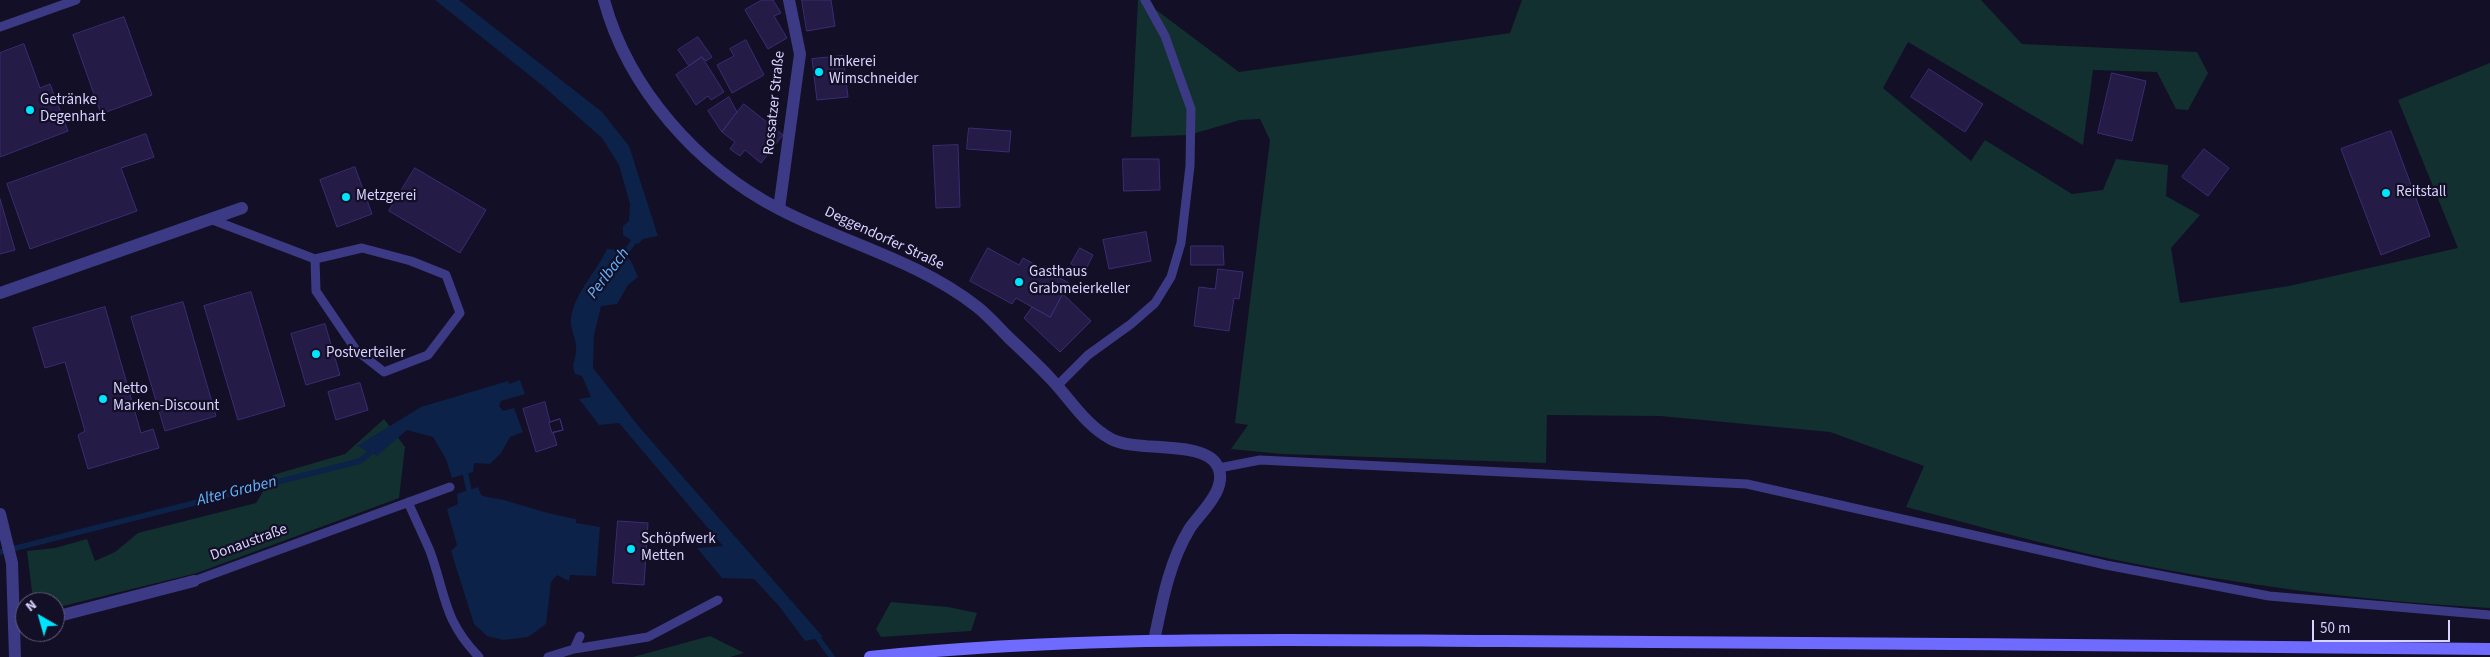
<!DOCTYPE html>
<html>
<head>
<meta charset="utf-8">
<style>
	body { margin:0 }
	#map { position:relative; width:2490px; height:657px; overflow:hidden; background:#130f26; font-family:"Source Sans 3",sans-serif }
	canvas { display:block }
	.north { position:absolute; left:15px; top:592px; width:50px; height:50px; box-sizing:border-box; background:#130f26; border:1px solid #625e7d; border-radius:50%; rotate:322deg; font-size:14px; font-weight:700; line-height:20px; text-align:center; color:#d9d4ff }
	.north::after { content:''; display:block; margin:auto; width:18px; height:22px; background:#00e5ff; clip-path:polygon(50% 0,100% 100%,50% 72%,0 100%) }
	.scale { position:absolute; left:2312px; top:620px; width:138px; height:22px; box-sizing:border-box; border:2px solid #d9d4ff; border-top:0; padding-left:6px; font-size:15px; line-height:18px; white-space:nowrap; color:#d9d4ff; -webkit-text-stroke:4px #130f26; paint-order:stroke }
</style>
</head>
<body>
<div id="map">
<canvas width="2490" height="657"></canvas>
<div class="north">N</div>
<div class="scale">50 m</div>
</div>
<script>
const context = document.querySelector('canvas').getContext('2d');
context.lineJoin = 'round';
function paint(path, color) { context.fillStyle = color; context.fill(path, 'evenodd'); }
function strokePath(path, color, width, dash) { context.strokeStyle = color; context.lineWidth = width; context.lineCap = dash ? 'butt' : 'round'; context.setLineDash(dash || []); context.stroke(path); }
function label(font, color, halo, rows, align = 'center') {
  context.font = font + ' "Source Sans 3",sans-serif'; context.lineWidth = 4.5; context.setLineDash([]); context.textBaseline = 'middle'; context.strokeStyle = halo; context.fillStyle = color; for (const [text, x, y, turn = 0] of rows) {
    context.save(); context.translate(x, y); context.rotate((+turn || 0) * Math.PI / 180); context.textAlign = isNaN(turn) ? turn : align; if (halo) context.strokeText(text, 0, 0); context.fillText(text, 0, 0); context.restore();
  }
}
paint(new Path2D(`
	M1138,0H1143L1239,72L1510,33L1522,0H1981L2022,44L2197,52L2208,73L2188,110L2176,109L2157,72L2093,70L2083,145L1908,42L1883,88L1971,161L1985,140L2072,194L2103,190L2116,159L2168,165L2166,196L2200,215L2171,248L2180,303L2289,286L2458,248L2398,100L2490,63V608C2363,601 2236,585 2111,559C2042,544 1974,525 1906,507L1924,466L1830,432L1660,416L1547,415L1546,463L1282,454L1231,449L1248,425L1235,423L1270,140L1260,119L1240,120L1189,135L1131,137Z
	M384,419L405,447L399,498L197,573L55,608V602L33,600L27,551L55,548L87,539L95,561L115,552L138,533L256,503L273,475L345,454Z
	M891,602L948,607L977,613L971,631L881,637L876,629Z
	M710,636L744,653L730,657H633Z`), '#12302f');
paint(new Path2D(`
	M435,0H459L602,112L629,146L658,236L643,239L638,244L623,235V226L629,221L630,204L619,165L602,138L543,86Z
	M607,249C628,250 631,260 638,277L628,285L617,304L601,306L594,335L593,368L640,428L823,637L805,641L779,606L754,579L722,578L697,548L723,546L619,423L599,425L579,399L591,397L582,376L575,374C571,360 575,364 576,352C578,341 569,329 571,318C575,292 596,273 607,249Z
	M520,380L525,394L501,401L499,406L503,411L514,408L523,432L510,437L501,453L490,464L474,463L473,472L452,478L446,459L433,437L407,430L377,456L357,446L421,407L508,381L509,384Z
	M478,487L481,495C488,498 496,498 504,500C528,507 551,515 576,519V523L600,527L596,576L570,575L569,581L557,575L551,582L546,624L528,637L503,640L487,636L474,624L451,551L457,545L447,509L458,504L457,494Z`), '#0c2248');
strokePath(new Path2D(`
	M620,260L634,241L636,233
	M464,466L470,496
	M0,552L360,461L376,448
	M814,633L832,657`), '#0c2248', 5.5);
const building = new Path2D(`
	M762,0H773L781,13L774,16L787,38L768,49L745,10Z
	M802,0H831L835,26L807,31Z
	M124,17L152,95L101,114L73,35Z
	M698,37L712,57L706,61L702,57L689,66L678,50Z
	M746,40L764,75L732,93L717,65L734,56L730,49Z
	M24,44L40,88L50,84L68,131L0,157V53Z
	M843,56L848,97L817,100L812,59Z
	M702,57L724,92L711,100L708,96L696,105L676,75Z
	M1929,69L1983,104L1965,132L1911,97Z
	M2112,73L2146,81L2132,141L2098,133Z
	M729,97L737,112L722,132L708,111Z
	M744,104L783,135L761,163L745,150L740,156L730,149L735,142L722,132Z
	M969,128L1011,131L1009,152L967,149Z
	M2391,131L2430,236L2381,255L2341,149Z
	M146,134L154,157L121,168L137,211L30,249L7,184Z
	M958,145L960,207L936,208L933,146Z
	M2204,149L2229,168L2208,196L2182,177Z
	M1123,159H1159L1160,190L1124,191Z
	M355,167L372,214L337,227L320,180Z
	M415,168L486,210L460,253L389,211Z
	M0,199L15,250L0,254Z
	M1146,232L1151,261L1109,269L1103,240Z
	M1191,246H1223L1224,265H1191Z
	M988,248L1019,265L1023,258L1069,283L1050,317L1016,298L1012,304L970,281Z
	M1080,248L1093,255L1085,271L1071,264Z
	M1218,269L1243,272L1239,299L1234,298L1229,331L1194,326L1199,287L1215,289Z
	M251,292L285,406L238,420L204,306Z
	M1063,294L1091,321L1060,352L1024,318L1032,307L1050,317Z
	M183,302L216,416L165,431L131,317Z
	M105,307L141,433L153,429L159,448L88,469L78,435L85,431L65,362L45,368L33,328Z
	M325,324L340,375L306,385L291,334Z
	M360,383L368,410L336,420L328,392Z
	M545,402L550,422L560,419L563,430L553,432L557,445L536,452L523,409Z
	M560,419L563,430L552,433L549,423Z
	M618,521L648,523L644,585L613,583Z`);
paint(building, '#241b47');
strokePath(building, '#3b2d73', 1);
strokePath(new Path2D(`
	M0,27L76,0
	M210,219L315,259L362,248L411,261L446,275L460,313L428,355L384,372L356,350L316,291L315,259
	M1057,386L1088,355L1131,324L1155,303L1171,277L1181,243L1190,166L1191,109L1165,36L1145,0
	M1219,468L1260,460L1747,484L2106,565L2269,596L2490,615
	M408,502C415,518 423,535 430,551C446,595 443,620 479,657
	M194,581L450,487
	M574,649L648,637L718,600
	M548,657L574,649L580,636`), '#3d3a85', 9);
strokePath(new Path2D(`
	M604,0C628,89 698,167 779,209C844,243 917,260 976,306C988,315 998,327 1008,337C1023,351 1038,365 1051,379C1071,400 1085,425 1111,439C1137,453 1206,439 1218,467C1228,489 1201,512 1190,528C1169,562 1162,602 1154,641
	M779,209L800,54L789,0
	M0,293L242,208
	M55,617L194,581
	M14,627L25,624`), '#3d3a85', 12);
strokePath(new Path2D(`
	M0,514L12,563L15,657`), '#3d3a85', 12);
strokePath(new Path2D(`
	M870,657C1080,635 1293,640 1504,641C1833,641 2161,647 2490,649`), '#6f6bff', 12);
for (const [x, y, r, color] of [
	[819,72,5,"#00e5ff"],
	[30,110,5,"#00e5ff"],
	[2386,193,5,"#00e5ff"],
	[346,197,5,"#00e5ff"],
	[1019,282,5,"#00e5ff"],
	[316,354,5,"#00e5ff"],
	[103,399,5,"#00e5ff"],
	[631,549,5,"#00e5ff"]
]) { const dot = new Path2D(); dot.arc(x, y, r, 0, 2 * Math.PI); context.fillStyle = color; context.fill(dot); strokePath(dot, '#130f26', 2); }
label('15px', '#d9d4ff', '#130f26', [
	["Imkerei",829,63],
	["Wimschneider",829,80],
	["Getränke",40,101],
	["Degenhart",40,118],
	["Reitstall",2396,193],
	["Metzgerei",356,197],
	["Gasthaus",1029,273],
	["Grabmeierkeller",1029,290],
	["Postverteiler",326,354],
	["Netto",113,390],
	["Marken-Discount",113,407],
	["Schöpfwerk",641,540],
	["Metten",641,557]
], 'left');
label('15px', '#d9d4ff', '#130f26', [
	["Rossatzer Straße",775,103,-84],
	["Deggendorfer Straße",884,239,25],
	["Donaustraße",249,543,-20]
]);
label('italic 16px', '#62b6ff', '#130f26', [
	["Perlbach",609,274,-53],
	["Alter Graben",237,492,-14]
]);
</script>
</body>
</html>
